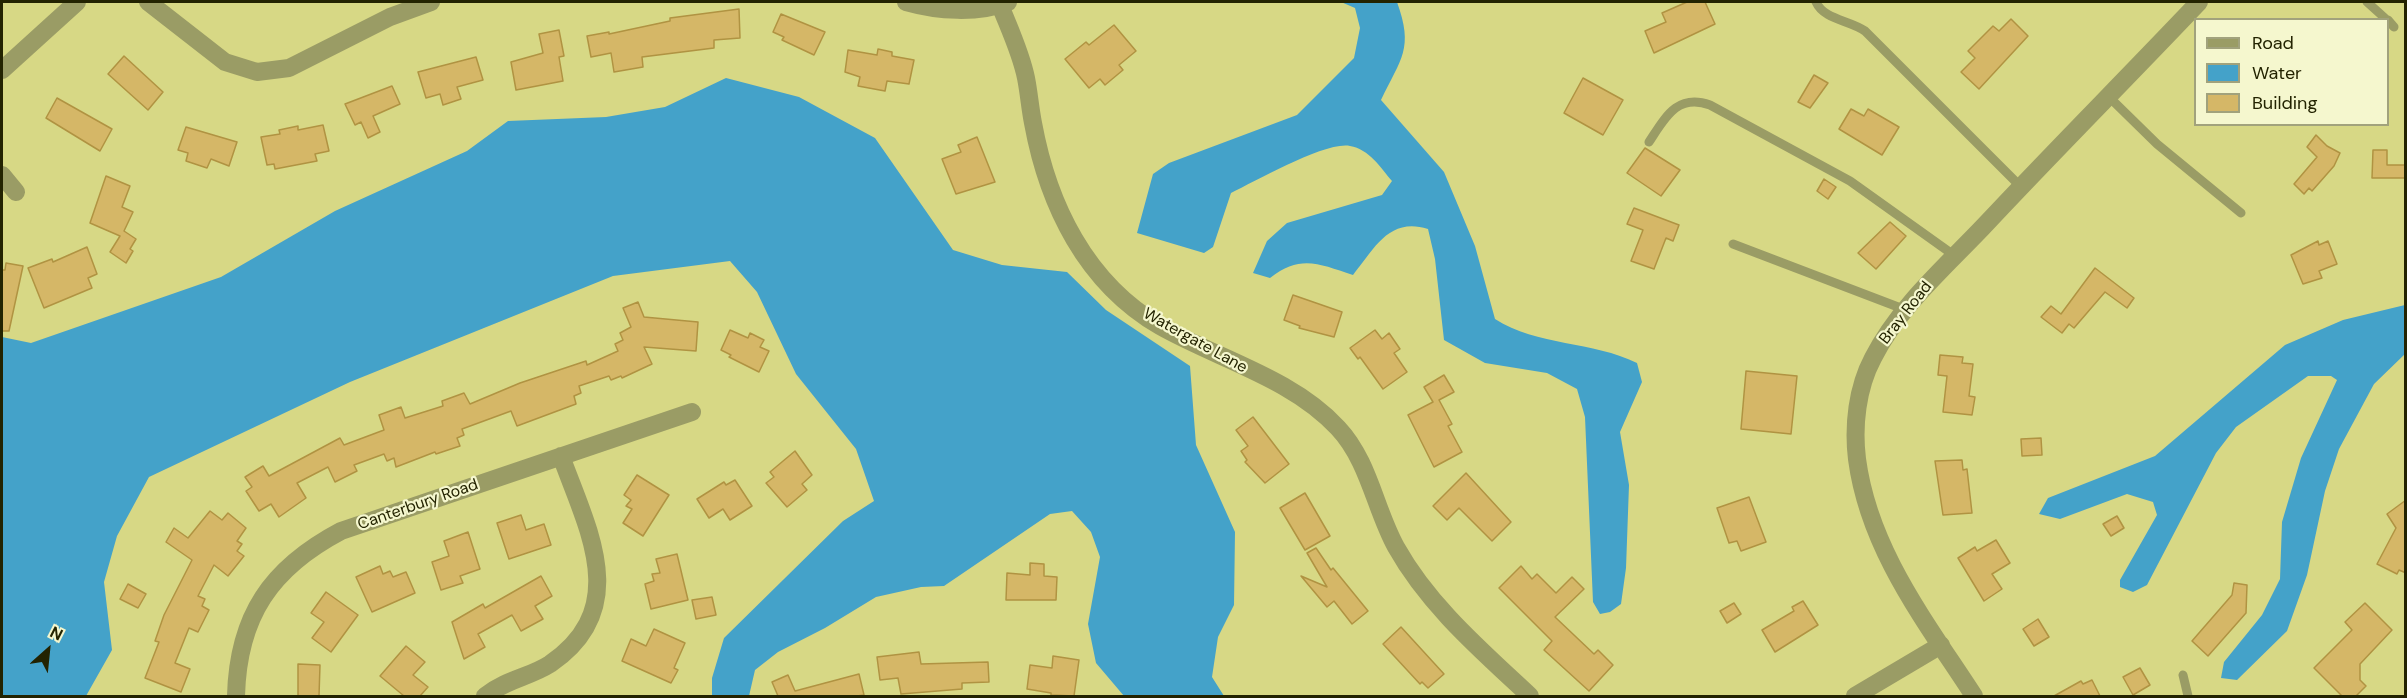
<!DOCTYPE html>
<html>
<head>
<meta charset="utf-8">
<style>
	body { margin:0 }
	#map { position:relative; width:2407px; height:698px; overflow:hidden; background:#d7d885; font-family:"DM Sans",sans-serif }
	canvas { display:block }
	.frame { position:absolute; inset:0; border:3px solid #232301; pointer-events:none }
	.legend { position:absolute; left:2194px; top:18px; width:195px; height:108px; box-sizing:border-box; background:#f5f7ce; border:2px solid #a1a27c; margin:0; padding:8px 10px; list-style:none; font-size:18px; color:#232301 }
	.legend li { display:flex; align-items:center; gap:12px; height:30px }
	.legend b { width:30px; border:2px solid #a1a27c }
	.north { position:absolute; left:18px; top:620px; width:60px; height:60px; -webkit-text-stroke:4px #f5f7ce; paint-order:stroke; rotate:27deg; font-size:16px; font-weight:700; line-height:24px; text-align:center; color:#232301 }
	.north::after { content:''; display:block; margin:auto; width:21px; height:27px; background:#232301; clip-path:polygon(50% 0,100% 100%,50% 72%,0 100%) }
</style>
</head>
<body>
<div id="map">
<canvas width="2407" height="698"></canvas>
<div class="frame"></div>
<ul class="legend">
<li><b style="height:8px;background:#9a9c65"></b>Road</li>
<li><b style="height:16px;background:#44a2c9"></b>Water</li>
<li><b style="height:16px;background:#d5b767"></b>Building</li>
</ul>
<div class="north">N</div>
</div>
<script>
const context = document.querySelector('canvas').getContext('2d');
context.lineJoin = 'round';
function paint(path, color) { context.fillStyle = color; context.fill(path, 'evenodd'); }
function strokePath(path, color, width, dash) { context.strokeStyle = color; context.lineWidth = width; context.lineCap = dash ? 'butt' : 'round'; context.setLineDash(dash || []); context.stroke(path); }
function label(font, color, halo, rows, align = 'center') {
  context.font = font + ' "DM Sans",sans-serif'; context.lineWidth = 4.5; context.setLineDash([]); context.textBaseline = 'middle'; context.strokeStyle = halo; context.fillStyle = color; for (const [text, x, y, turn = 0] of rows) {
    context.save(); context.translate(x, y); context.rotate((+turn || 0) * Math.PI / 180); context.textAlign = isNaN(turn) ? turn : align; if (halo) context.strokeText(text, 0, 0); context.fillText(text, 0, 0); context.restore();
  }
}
paint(new Path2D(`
	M1341,2H1397C1414,49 1401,58 1381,100L1444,172L1475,246L1495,319C1537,346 1593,341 1637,363L1642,382L1620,432L1629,485L1626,568L1621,604L1610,612L1600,614L1593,602L1585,417L1577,389L1547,373L1485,363L1444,340L1435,259L1428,229C1389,217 1375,248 1353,275C1319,264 1301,254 1270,278L1253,273L1267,241L1287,223L1382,195L1392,181C1381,168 1369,149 1350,146C1326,141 1256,181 1231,193L1213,247L1204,253L1137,233L1153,174L1169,163L1297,115L1354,58L1360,28L1355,8Z
	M726,78L799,97L875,138L953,250L1002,265L1067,272L1106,310L1190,366L1196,445L1235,532L1234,605L1218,637L1212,677L1224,696H1124L1096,663L1088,624L1100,557L1091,532L1072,511L1050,514L944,586L921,587L876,597L825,628L778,652L755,670L749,696H712V678L724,638L843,521L874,501L856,449L796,374L757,292L730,261L613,276L350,382L149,477L117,536L104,582L112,650L86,696H2V337L31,343L221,277L335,211L467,151L508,121L606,117L665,107Z
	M2405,305V354L2374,384L2339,449L2325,491L2307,575L2287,631L2237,680L2221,678L2224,662L2262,615L2280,579L2282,522L2301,458L2337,380L2331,376H2308L2236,427L2216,453L2147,585L2133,592L2120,587V580L2157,515L2153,502L2127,494L2060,519L2039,514L2048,498L2155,456L2285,345L2343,320Z`), '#44a2c9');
const building = new Path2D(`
	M1687,2H1705L1715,24L1654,53L1645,31L1666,22L1662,13Z
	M739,9L740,38L714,40V48L642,57L643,67L614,72L611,53L591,57L587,36L609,32V34L670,21V18Z
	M781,14L825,32L814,55L782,40L784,37L773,32Z
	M2011,19L2028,36L1979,89L1961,72L1975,58L1968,51L1993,26L1999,31Z
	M1114,25L1136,51L1119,65L1123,70L1105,85L1100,79L1089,88L1065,59L1086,42L1089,45Z
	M559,30L564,56L559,57L563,81L516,90L511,62L543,53L539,34Z
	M878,49L892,52V56L914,60L909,84L887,81L885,91L858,86L860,77L845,72L848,50L877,55Z
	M124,56L163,92L148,110L108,74Z
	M476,57L483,80L457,87L461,99L443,105L440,94L426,98L418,72Z
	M1814,75L1828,83L1810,108L1798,102Z
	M1583,78L1623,100L1603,135L1564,113Z
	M392,86L400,104L373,116L380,132L368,138L361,122L355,125L345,104Z
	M57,98L112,129L100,151L46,118Z
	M1851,109L1864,116L1868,109L1899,127L1882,155L1839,129Z
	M323,125L329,151L315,154L317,161L275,169L274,164L267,165L261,137L280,134L279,130L298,126V130Z
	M186,127L237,142L229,166L211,159L207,168L186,161L188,153L178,150Z
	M2316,135L2327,146L2340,153L2334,166L2312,191L2309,188L2304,194L2294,184L2317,157L2307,147Z
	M977,137L995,182L956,194L942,159L961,152L958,145Z
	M1645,148L1680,170L1661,196L1627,173Z
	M2373,150H2387V165H2406V178H2372Z
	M106,176L130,186L122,207L133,212L124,231L136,239L130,249L133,251L126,263L110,252L120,236L90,223Z
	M1824,179L1836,187L1828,199L1817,191Z
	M1634,208L1679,225L1673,241L1666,238L1654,269L1631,261L1643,230L1627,224Z
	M1890,222L1906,236L1876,269L1858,253Z
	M2318,241L2319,245L2328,241L2337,264L2319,271L2322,278L2303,284L2291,255Z
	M87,247L97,274L88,278L92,288L44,308L28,268L52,259L53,262Z
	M6,263L23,266L9,331H2V270H5Z
	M2095,268L2134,298L2127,308L2105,292L2074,328L2069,324L2062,333L2041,317L2051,306L2061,314Z
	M1293,295L1342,312L1334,337L1299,328L1300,326L1284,320Z
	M638,302L644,317L698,322L696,351L644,347L652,364L622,378L621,376L611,380L609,376L579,386L581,393L574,396L576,404L517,426L511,411L462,429L464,435L457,438L460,446L436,454L435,452L396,467L394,458L387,461L384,454L354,465L357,471L335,482L328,467L297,483L306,498L279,517L271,504L259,511L246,491L252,487L245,477L263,466L269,476L340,438L344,445L384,430L379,415L401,407L405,418L443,406L442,401L464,393L470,404L520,383L586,361L587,365L618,351L615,344L623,340L620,333L631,327L623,308Z
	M730,330L748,338L750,333L764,340L760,347L769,351L759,372L729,357L731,355L721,350Z
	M1375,330L1382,339L1389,333L1400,349L1394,353L1407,372L1383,389L1360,357L1358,359L1350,348Z
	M1940,355L1963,357L1962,363L1973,364L1969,396L1975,397L1972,415L1943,412L1947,376L1938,375Z
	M1746,371L1797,376L1791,434L1741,429Z
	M1444,375L1454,392L1439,400L1452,424L1448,426L1462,452L1434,467L1408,415L1433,402L1424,387Z
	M1253,417L1289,464L1265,483L1245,462L1247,460L1241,451L1248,446L1236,430Z
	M2041,438L2042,455L2022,456L2021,439Z
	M795,451L812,475L802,484L807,490L787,507L766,483L774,477L770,472Z
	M1962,460L1963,470L1967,469L1972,513L1943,515L1935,461Z
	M1466,473L1511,522L1492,541L1459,508L1447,520L1433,506Z
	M637,475L669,495L643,536L623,523L632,509L626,506L631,500L624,495Z
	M735,480L752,506L730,520L723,509L709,518L697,499L724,482L726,485Z
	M1305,493L1330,536L1305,550L1280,508Z
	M1749,497L1766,542L1741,551L1737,541L1729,543L1717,508Z
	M2406,500V573L2399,570L2397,574L2377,564L2396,528L2387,514Z
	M210,511L222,520L228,513L246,528L237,541L242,544L237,551L244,556L228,576L214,565L198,596L205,599L202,606L209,610L198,632L189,628L175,663L190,669L181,692L145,678L159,642L155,641L164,615L192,560L166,542L174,528L188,538Z
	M521,515L526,530L544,524L551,545L509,559L497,523Z
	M2117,516L2124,528L2111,536L2103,524Z
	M468,532L480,569L460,576L463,583L441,590L432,562L449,556L444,541Z
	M1996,540L2010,563L1992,574L2002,589L1984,601L1958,558L1975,547L1977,551Z
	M1316,548L1331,570L1333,568L1368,611L1352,624L1334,601L1327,607L1301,576L1327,587L1307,553Z
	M677,554L688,600L651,609L645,584L654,581L652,574L660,573L656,559Z
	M1030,563L1044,564V576L1057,577L1056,600H1006L1007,573L1030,575Z
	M380,566L383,574L390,571L393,577L406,572L415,593L372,612L356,577Z
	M1521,566L1532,579L1537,574L1556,593L1572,577L1584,589L1555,617L1594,654L1598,650L1613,665L1589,691L1544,650L1552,641L1499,588Z
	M541,576L552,596L535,606L543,619L521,631L512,615L478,634L485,647L464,659L452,622L483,604L485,608Z
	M2234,583L2247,585L2246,613L2208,656L2192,641L2232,595Z
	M128,584L146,594L138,608L120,599Z
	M326,592L358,615L331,652L312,638L324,622L311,613Z
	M712,597L716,615L696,619L692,600Z
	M1803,601L1818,625L1775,652L1762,630L1794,611L1792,607Z
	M1734,603L1741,614L1727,623L1720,611Z
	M2365,603L2392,630L2360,664V680L2366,686L2356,696H2342L2314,668L2352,630L2345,622Z
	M2038,619L2049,637L2034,646L2023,629Z
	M1401,627L1444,674L1428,688L1422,682L1420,684L1383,644Z
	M654,629L685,643L674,668L678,670L671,683L622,661L631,639L646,646Z
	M406,646L425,662L413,675L428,687L420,696H404L380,676Z
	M919,652L921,664L988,662L989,682L962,683V689L901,694L898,678L880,680L877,657Z
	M1053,656L1079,660L1074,696L1051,695V693L1027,689L1030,665L1052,668Z
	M298,664L320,665L319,696H298Z
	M2140,668L2150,685L2133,695L2123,677Z
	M859,674L864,695L857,696H778L772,682L788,675L795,691Z
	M2092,680L2100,696H2054L2081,681L2083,684Z`);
paint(building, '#d5b767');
strokePath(building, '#b09342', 1.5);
strokePath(new Path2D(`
	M1816,2C1824,20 1850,20 1865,31L2021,187
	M2367,2L2387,20
	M2388,20L2394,27
	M2108,96L2157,144L2241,213
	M1649,142C1665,118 1677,93 1710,105L1850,181L1955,256
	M1733,244L1906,310
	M2183,675L2188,696`), '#9a9c65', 9);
strokePath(new Path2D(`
	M148,2L225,62L257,72L289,68L390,17L431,2
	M906,2C938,11 977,14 1008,2
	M1000,5C1009,28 1021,53 1026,78C1029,93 1030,108 1033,123C1048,205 1086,283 1160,326C1218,359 1292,378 1338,428C1369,461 1375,509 1396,547C1429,606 1482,651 1530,696
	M2,70L77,2
	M2,175L16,192
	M236,696C238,616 271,568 341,531L692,412
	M485,696C507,679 530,677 550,664C632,608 588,530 561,456
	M1855,696L1941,645
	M1974,696C1926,622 1869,550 1857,459C1853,426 1857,388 1873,358C1899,307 1944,268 1983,227C2054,151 2128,77 2199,2`), '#9a9c65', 18);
label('16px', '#232301', '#f5f7ce', [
	["Bray Road",1906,313,-52],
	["Watergate Lane",1195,341,29],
	["Canterbury Road",418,505,-19]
]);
</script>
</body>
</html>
